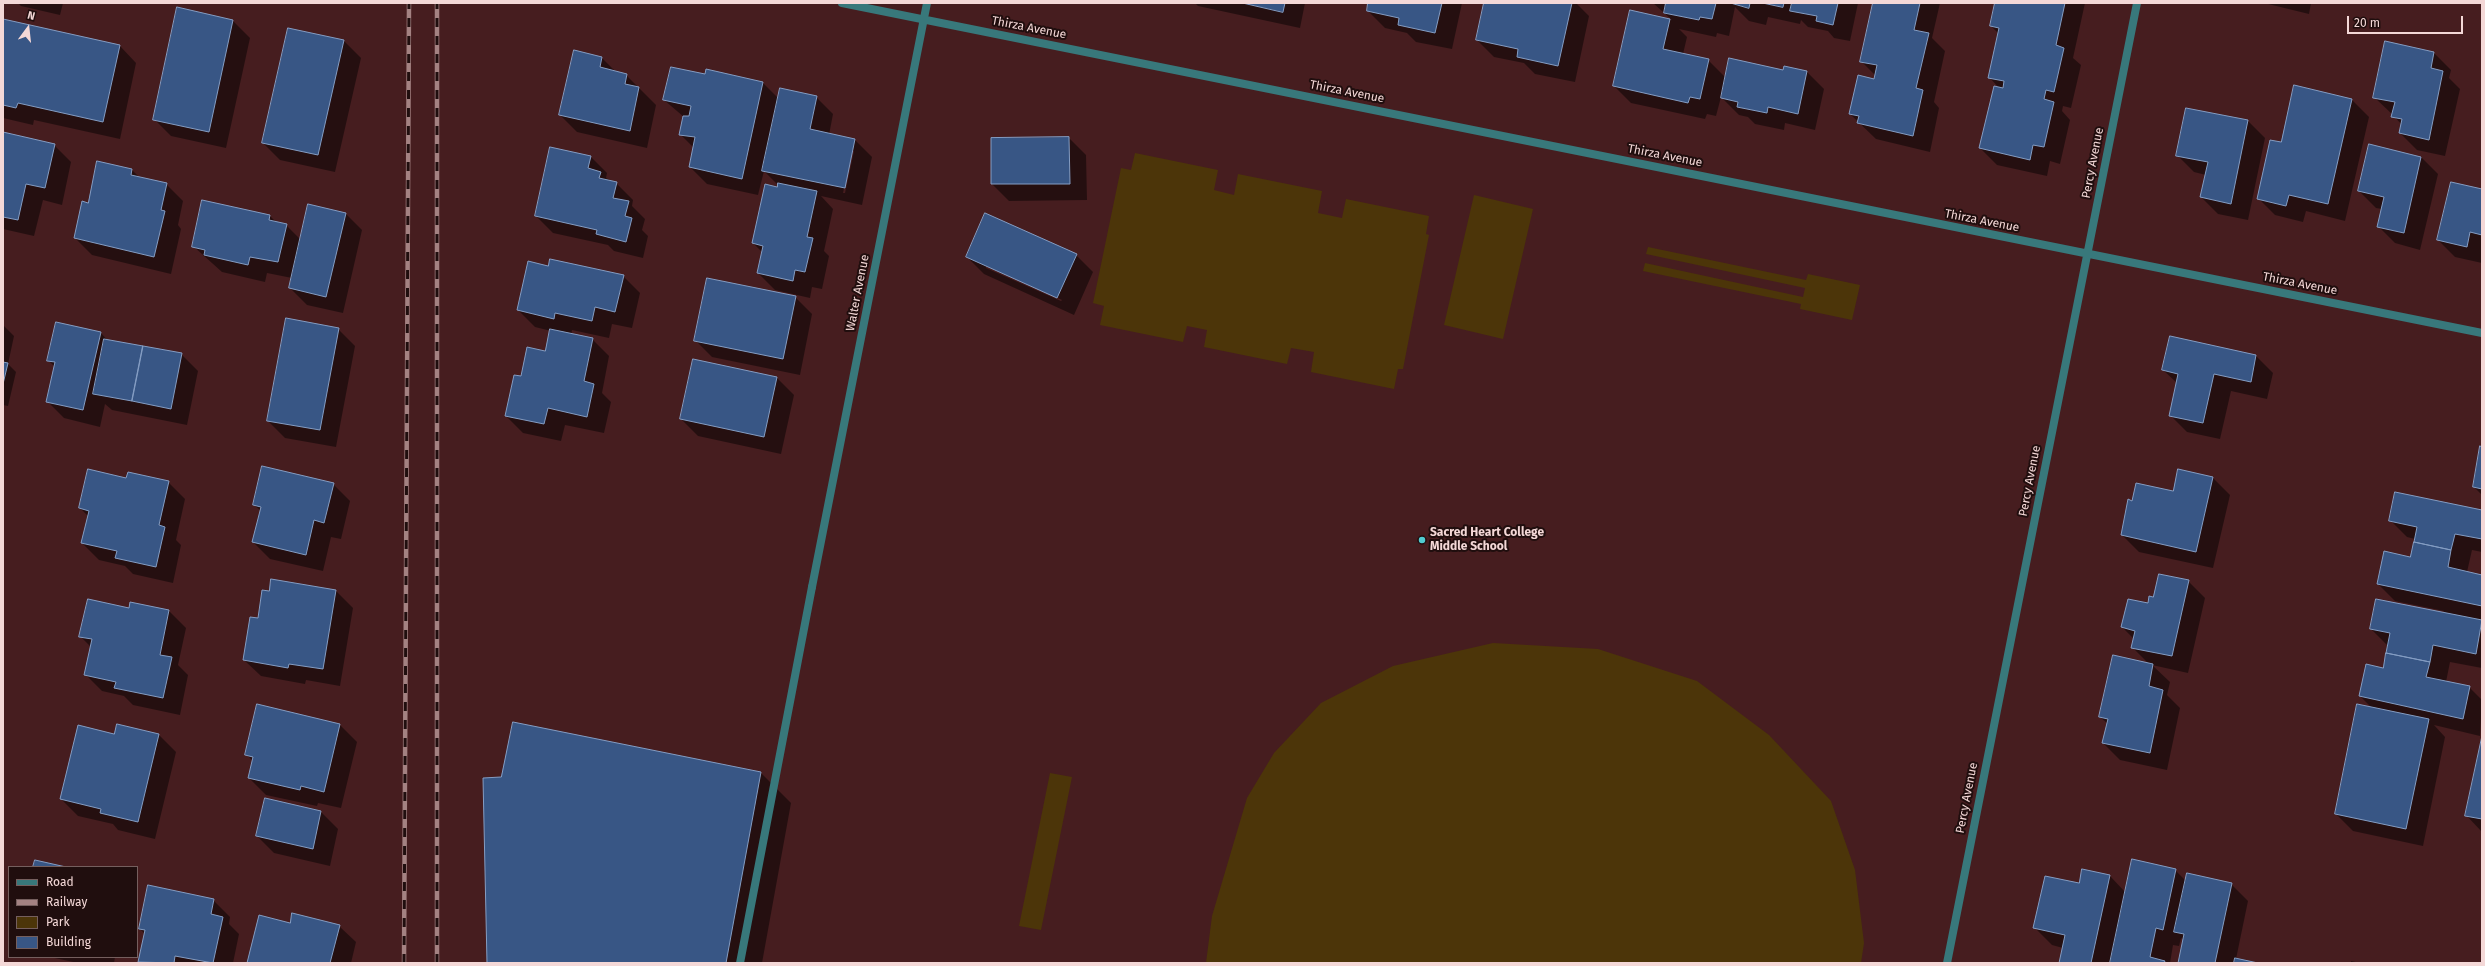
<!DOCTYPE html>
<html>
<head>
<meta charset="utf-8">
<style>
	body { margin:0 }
	#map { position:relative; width:2485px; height:966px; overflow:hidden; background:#461d1f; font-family:"Fira Sans",sans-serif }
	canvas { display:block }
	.frame { position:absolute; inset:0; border:4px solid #f4d8d7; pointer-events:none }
	.legend { position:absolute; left:8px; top:866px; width:130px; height:92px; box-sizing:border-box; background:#200e0e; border:1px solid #755f5e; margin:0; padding:5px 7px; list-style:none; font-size:12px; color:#f4d8d7 }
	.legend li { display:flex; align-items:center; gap:8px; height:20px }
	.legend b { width:20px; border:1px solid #755f5e }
	.north { position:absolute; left:8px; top:8px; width:40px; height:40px; -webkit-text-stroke:3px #200e0e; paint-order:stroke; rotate:15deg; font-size:11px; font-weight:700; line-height:16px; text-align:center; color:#f4d8d7 }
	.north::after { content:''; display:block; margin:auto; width:14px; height:18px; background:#f4d8d7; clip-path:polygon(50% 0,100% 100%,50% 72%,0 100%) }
	.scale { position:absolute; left:2347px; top:16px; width:116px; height:18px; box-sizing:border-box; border:2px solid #f4d8d7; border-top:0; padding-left:5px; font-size:12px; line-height:14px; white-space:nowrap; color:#f4d8d7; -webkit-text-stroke:3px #200e0e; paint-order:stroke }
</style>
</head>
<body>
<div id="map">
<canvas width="2485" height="966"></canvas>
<div class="frame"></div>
<ul class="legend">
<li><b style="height:5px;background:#38787b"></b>Road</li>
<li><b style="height:5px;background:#a48282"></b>Railway</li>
<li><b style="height:11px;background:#4c3509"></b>Park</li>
<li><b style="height:11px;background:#385685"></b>Building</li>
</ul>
<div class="north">N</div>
<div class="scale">20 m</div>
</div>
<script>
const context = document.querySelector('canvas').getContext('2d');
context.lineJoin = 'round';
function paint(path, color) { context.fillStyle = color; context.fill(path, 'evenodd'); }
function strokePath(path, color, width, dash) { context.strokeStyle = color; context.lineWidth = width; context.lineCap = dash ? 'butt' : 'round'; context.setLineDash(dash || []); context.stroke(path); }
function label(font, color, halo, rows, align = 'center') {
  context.font = font + ' "Fira Sans",sans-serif'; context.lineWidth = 4; context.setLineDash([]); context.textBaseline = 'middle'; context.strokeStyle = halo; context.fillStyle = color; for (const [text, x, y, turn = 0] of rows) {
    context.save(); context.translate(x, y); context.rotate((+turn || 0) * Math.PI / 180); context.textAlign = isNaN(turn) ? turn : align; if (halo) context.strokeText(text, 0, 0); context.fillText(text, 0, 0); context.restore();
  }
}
paint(new Path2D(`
	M1135,153L1218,170L1214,190L1234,195L1238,174L1322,191L1318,213L1342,218L1346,199L1429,216L1426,234L1429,235L1403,369H1398L1394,389L1311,372L1314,352L1291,348L1287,364L1204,347L1207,330L1187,326L1183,342L1100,325L1104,306L1093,303L1121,168L1131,170Z
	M1474,195L1533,209L1503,339L1444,325Z
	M1648,247L1806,280L1808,274L1860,285L1852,320L1800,309L1801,304L1643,271L1645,263L1803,297L1805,288L1646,254Z
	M1493,643L1598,649L1697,681L1769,735L1831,801L1855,870L1864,943L1861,963H1206L1212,916L1247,798L1274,753L1321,703L1393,666Z
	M1050,773L1072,777L1041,930L1019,926Z`), '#4c3509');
paint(new Path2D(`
	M18,3H63L60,15L21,6Z
	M1195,3H1305L1300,28L1198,6Z
	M1369,3H1462L1452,49L1416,42L1407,33L1385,28L1368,11Z
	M1485,3H1576L1589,16L1575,82L1535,74L1524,63L1494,57L1477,40Z
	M1653,3H1858L1850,41L1834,38L1828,31L1808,27L1801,20L1800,24L1768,17L1766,25L1749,21L1735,7L1729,36L1717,33L1716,37L1679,29L1687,37L1683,54L1708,60L1726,78L1784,71L1807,72L1824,89L1815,130L1785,123L1784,130L1755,124L1748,117L1739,115L1721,97L1716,116L1707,114L1705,119L1631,103L1614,86L1631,11L1672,20Z
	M1874,3H1940L1932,38L1945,51L1934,102L1939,108L1930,152L1876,139L1850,114L1875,80L1876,76L1861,61Z
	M1996,3H2085L2073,58L2081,65L2071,108L2063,106L2062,111L2070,120L2060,164L2050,161L2047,176L1997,165L1980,148L2000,89L1989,77L1998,33L1991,26Z
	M2264,3H2311L2309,14Z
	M3,20L120,46L136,63L120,139L34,120L33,125L3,118Z
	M233,21L250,38L226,148L171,136L154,119Z
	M344,41L361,58L335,172L280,160L263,143Z
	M2434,53L2451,70L2449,78L2460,89L2445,156L2417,150L2400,133L2402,125L2393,115L2374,97Z
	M601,57L616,72L626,75L656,105L647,148L577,132L560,115Z
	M706,75L762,82L779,99L816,97L833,114L829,135L855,140L872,157L862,205L821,196L833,209L824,251L829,256L822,289L812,287L810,298L775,290L758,273L762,252L753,243L779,186L764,171L758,195L707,184L690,167L694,148L680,134L684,117L664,100ZM852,151H854L845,193H843Z
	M2352,100L2369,117L2345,221L2306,211L2303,222L2275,215L2258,198L2282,143Z
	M2187,109L2248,121L2265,138L2248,220L2218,214L2201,197L2206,175L2194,172L2177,155Z
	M3,133L54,145L71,162L62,205L43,200L34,236L3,229Z
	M1069,138L1086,155L1087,200L1009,201L992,184Z
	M590,156L607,173L606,178L616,183L633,200L632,206L645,219L642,230L648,236L643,258L614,251L608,245L553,233L536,216Z
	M2421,157L2438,174L2420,250L2395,243L2378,226L2382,209L2376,208L2359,191Z
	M132,170L140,178L166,184L183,201L178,225L181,229L171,274L92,255L75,238L88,204Z
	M2482,190V263L2455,257L2438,240Z
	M345,213L362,230L343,313L307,305L290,288L292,278L267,273L265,282L222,272L193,246L270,216L277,223L286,225L301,240Z
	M1076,255L1093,272L1074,315L984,274L967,257ZM986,265L1062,300L1061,301L986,268Z
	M549,267L623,276L640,293L632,328L612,324L609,338L572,330L571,335L592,339L609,356L602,393L611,402L604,433L565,425L561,441L523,433L506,416L522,377L546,353L551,331L535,327L518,310Z
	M795,297L812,314L800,375L712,357L695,340Z
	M3,325L14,336L8,364L16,372L8,406L3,405Z
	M338,329L355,346L336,447L285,438L268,421Z
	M101,333L108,341L181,354L198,371L187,425L112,410L105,404L100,427L64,418L47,401L55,367L48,360Z
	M2256,356L2273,373L2267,399L2231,391L2220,439L2187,432L2170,415L2177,383L2163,370Z
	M694,360L777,378L794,395L781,454L698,436L681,419Z
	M2482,448V495L2474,487Z
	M2213,478L2230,495L2213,568L2139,552L2122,535L2133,502L2174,492Z
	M127,479L168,482L185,499L176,540L181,545L173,583L133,574L125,566L99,560L82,543L89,517L80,508Z
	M333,484L350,501L341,539L331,537L323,571L270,559L253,542L261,511L254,505Z
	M2482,511V552L2472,550L2467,572L2482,576V668L2450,662L2446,682L2469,687L2482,700L2480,736L2434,725L2445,737L2423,846L2353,831L2336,814L2372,708L2360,696L2383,669L2388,646L2371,629L2443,613L2444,611L2395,601L2378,584L2411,558L2415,539L2407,537L2390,520Z
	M2188,581L2205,598L2188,673L2152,665L2170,682L2167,695L2180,708L2167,770L2120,760L2103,743L2108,724L2100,717L2149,664L2132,647L2134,639L2122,627L2154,598Z
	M336,591L353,608L340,686L306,680L305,684L261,676L244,660L259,620Z
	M131,603L169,611L186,628L178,665L188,675L180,715L133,705L124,696L102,691L85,674L91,647L80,636L130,609Z
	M514,723L761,773L791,803L762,963H488L502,778Z
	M340,725L357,742L341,808L318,803L317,806L266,795L249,778L253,761L246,754Z
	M115,735H159L176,752L155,839L118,830L113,824L78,816L61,799Z
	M2482,741V832L2466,815Z
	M266,799L321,812L338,829L330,866L274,853L257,836Z
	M2175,870L2186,881L2231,884L2248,901L2236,959L2254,963H2179L2184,940L2181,938L2179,946L2173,945L2170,963H2060L2063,948L2052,945L2035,928L2080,884L2110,876L2126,893Z
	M213,900L230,917L229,924L239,934L233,963L139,962L145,934L140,929Z
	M291,924L339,926L356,942L351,963H248Z
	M50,957H115L114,963H78Z
	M2351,961L2360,963H2351Z`), '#0007');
const building = new Path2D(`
	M1243,3H1285L1283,12Z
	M1368,3H1442L1435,33L1398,25L1399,18L1367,11Z
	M1484,3H1572L1558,66L1517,57L1518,49L1476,40Z
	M1666,3H1716L1712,19L1700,17L1699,20L1664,13Z
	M1731,3H1750L1749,8Z
	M1763,3H1784L1783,7Z
	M1792,3H1838L1833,25L1816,21L1817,16L1790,11Z
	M1873,3H1920L1914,30L1929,33L1916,88L1923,90L1913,136L1857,123L1859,116L1849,114L1858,75L1874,79L1877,65L1860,62Z
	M1995,3H2065L2056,45L2064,48L2054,92L2046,90L2044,99L2054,102L2044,147L2033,145L2030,160L1979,148L1994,86L2003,88L2004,81L1988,78L1999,28L1990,26Z
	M177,7L233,20L209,132L153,120Z
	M1630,10L1670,19L1663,49L1709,59L1700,99L1690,97L1688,103L1613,86Z
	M3,19L120,45L103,122L18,103L16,108L3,105Z
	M288,28L344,40L318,155L262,143Z
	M2385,41L2434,52L2431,68L2443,71L2429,140L2399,133L2402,119L2391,117L2395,102L2373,98Z
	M574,50L602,57L600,67L627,74L625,84L639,87L630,131L559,115Z
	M1729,58L1783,70L1784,66L1807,71L1798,114L1768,107L1767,113L1737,107L1738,102L1721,98Z
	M671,67L705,74L706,69L763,82L742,179L689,167L695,137L679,135L683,116H689L691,106L663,100Z
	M2294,85L2352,99L2328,204L2289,195L2286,206L2257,199L2270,140L2281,142Z
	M780,88L817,96L810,129L855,139L845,188L762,171Z
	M2186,108L2248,120L2231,204L2200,197L2208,162L2176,156Z
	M3,132L55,144L45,188L26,184L18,220L3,217Z
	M1069,137L1070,184H991V138Z
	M2369,144L2421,157L2404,233L2377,227L2384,197L2358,191Z
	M550,147L591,156L588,168L601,172L599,178L617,182L613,198L629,201L625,216L632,218L626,242L596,234L597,230L535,216Z
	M97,161L132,169L131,175L167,183L161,210L165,211L154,257L74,238L82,201L88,203Z
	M2451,182L2482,189V235L2470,232L2467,247L2437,240Z
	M778,183L817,191L807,237L813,238L805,272L795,270L793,281L757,273L763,246L752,243L765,184L777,187Z
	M202,200L270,215L269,220L287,224L278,262L250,257L248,265L204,255L205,250L192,247Z
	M308,204L346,213L326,297L289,288Z
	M985,213L1077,254L1057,298L966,257Z
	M550,259L624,275L615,312L595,307L592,321L555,313L554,319L517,310L528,261L548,266Z
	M707,278L796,296L783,359L694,341Z
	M286,318L339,328L320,430L267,421Z
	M56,322L101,332L83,410L46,402L55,362L47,361Z
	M550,329L593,338L584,381L594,384L587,417L548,408L544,424L505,416L514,375L521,376L527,347L545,351Z
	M2170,336L2256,355L2251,382L2214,374L2203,423L2169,416L2178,374L2162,370Z
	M104,339L143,346L132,401L93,394Z
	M143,346L182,353L171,409L132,401Z
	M693,359L777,377L764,437L680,419Z
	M3,362L8,363L3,384Z
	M2480,446L2482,447V489L2473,487Z
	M262,466L334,483L324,523L314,520L306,555L252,542L261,507L253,505Z
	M88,469L126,478L128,472L169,481L159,525L165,527L156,567L115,558L117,551L81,543L89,511L79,508Z
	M2178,469L2213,477L2196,552L2121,535L2128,499L2132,501L2136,483L2173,491Z
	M2395,492L2482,510V539L2455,534L2451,550L2414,542L2417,527L2389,521Z
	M2414,542L2451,550L2448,567L2482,575V606L2377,584L2384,551L2410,557Z
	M2159,574L2189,580L2172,656L2131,648L2135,631L2121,627L2128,599L2148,603L2149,596L2153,597Z
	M271,579L336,590L323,669L289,664L288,668L243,660L250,617L258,618L262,590L269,591Z
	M88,599L129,608L130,602L169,610L160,655L172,657L163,698L114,688L116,682L84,675L92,639L79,637Z
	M2376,599L2482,620L2476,654L2433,645L2430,662L2386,653L2390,633L2370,629Z
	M2386,653L2430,662L2426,677L2470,686L2463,719L2359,696L2366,664L2383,668Z
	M2113,655L2153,664L2149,686L2163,690L2150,753L2102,743L2108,719L2099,717Z
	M257,704L340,724L324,792L301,786L300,790L248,778L253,757L245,755Z
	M2357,704L2429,719L2406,829L2335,814Z
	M513,722L761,772L726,963H487L483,778L501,777Z
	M117,724L159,734L138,822L100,813L101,809L60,799L78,725L114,734Z
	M2482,736V819L2465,816Z
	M265,798L321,811L313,849L256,836Z
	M2132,859L2176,869L2163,930L2156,928L2150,957L2165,961L2164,963H2110Z
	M35,860L66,867H33Z
	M2082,869L2110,875L2091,963H2059L2065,935L2033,928L2045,876L2079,883Z
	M2187,873L2232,883L2215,963H2178L2184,934L2174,932Z
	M148,885L214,899L211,914L223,917L213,963L175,956L174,963L138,962L145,930L139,929Z
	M292,913L340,925L330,963H247L259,915L290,923Z
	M2235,958L2258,963H2234Z`);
paint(building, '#385685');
strokePath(building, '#849dc3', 1);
strokePath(new Path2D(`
	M740,963L812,587`), '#38787b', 8);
strokePath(new Path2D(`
	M842,3L2482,333
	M812,587L927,3
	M1947,963L2137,3`), '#38787b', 8);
const rail = new Path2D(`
	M404,963L409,3
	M437,963V3`);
strokePath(rail, '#a48282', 4.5);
strokePath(rail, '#200e0e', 3, [9]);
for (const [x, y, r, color] of [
	[1422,540,4,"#51ccd1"]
]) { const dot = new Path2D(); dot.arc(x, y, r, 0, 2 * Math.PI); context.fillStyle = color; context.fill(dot); strokePath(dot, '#200e0e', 1.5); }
label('12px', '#f4d8d7', '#200e0e', [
	["Thirza Avenue",1029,28,11],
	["Thirza Avenue",1347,92,11],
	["Thirza Avenue",1665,156,11],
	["Percy Avenue",2093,163,-79],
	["Thirza Avenue",1982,221,11],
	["Thirza Avenue",2300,284,11],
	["Walter Avenue",858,293,-79],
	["Percy Avenue",2030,481,-79],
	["Percy Avenue",1967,798,-79]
]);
label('bold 12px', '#f4d8d7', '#200e0e', [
	["Sacred Heart College",1430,533],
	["Middle School",1430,547]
], 'left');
</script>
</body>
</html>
